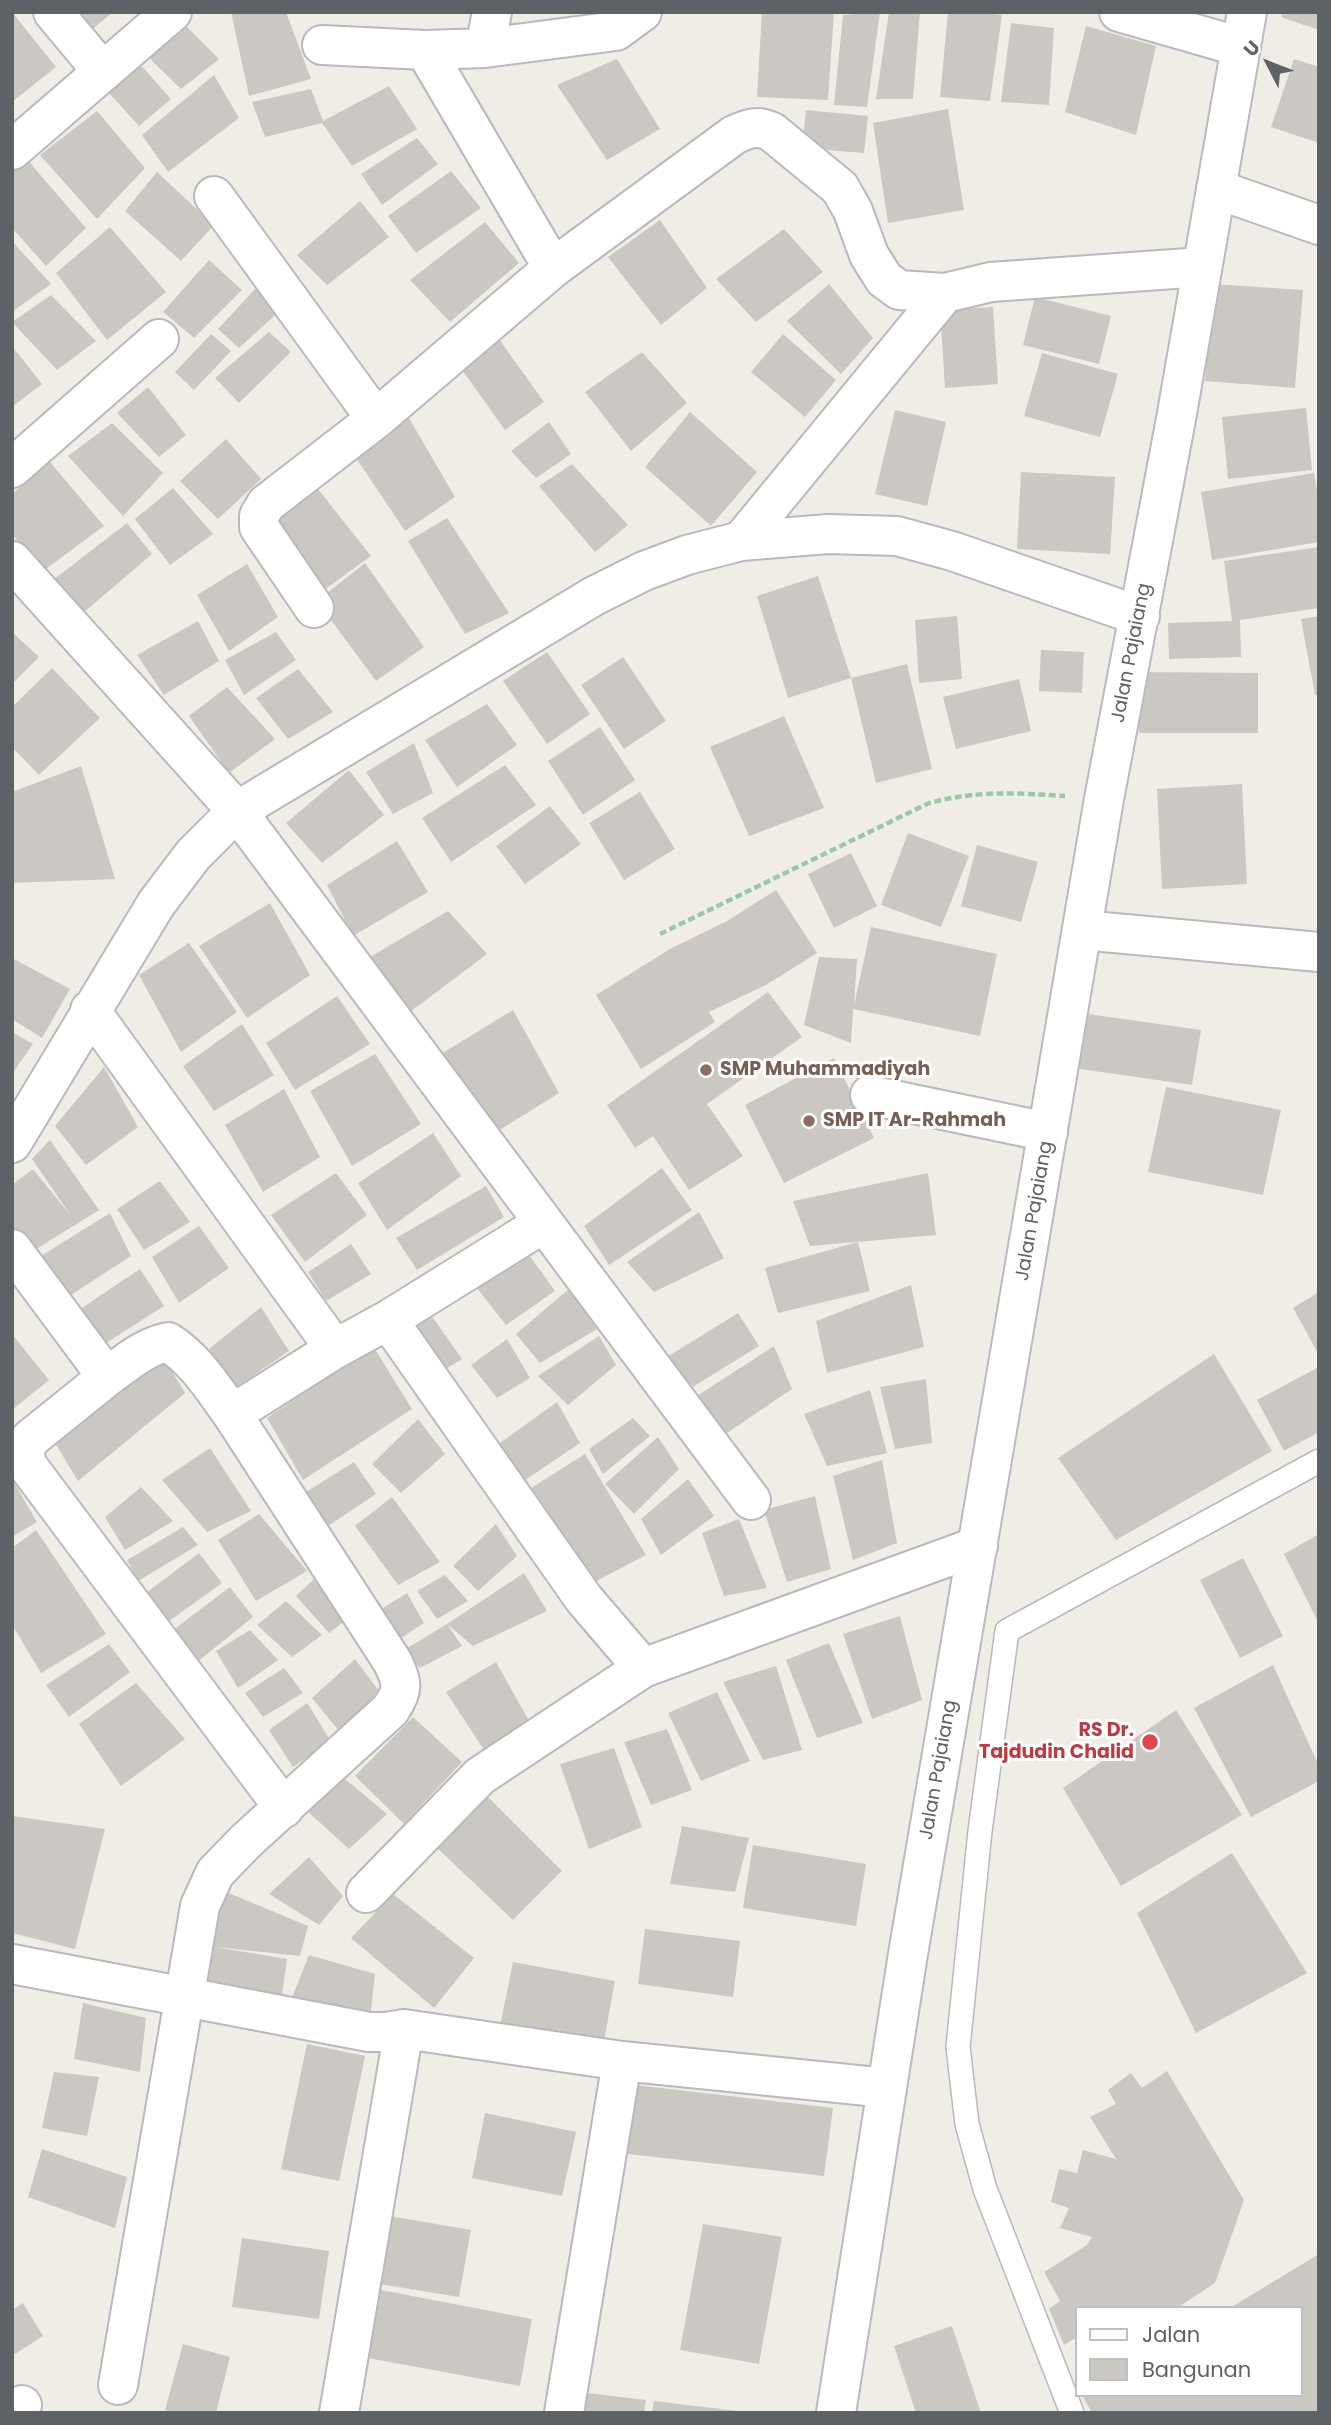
<!DOCTYPE html>
<html>
<head>
<meta charset="utf-8">
<style>
	body { margin:0 }
	#map { position:relative; width:1331px; height:2425px; overflow:hidden; background:#f0ede6; font-family:Poppins,sans-serif }
	canvas { display:block }
	.frame { position:absolute; inset:0; border:14px solid #5d6267; pointer-events:none }
	.legend { position:absolute; left:1075px; top:2306px; width:228px; height:91px; box-sizing:border-box; background:#fff; border:2px solid #bec0c2; margin:0; padding:9px 12px; list-style:none; font-size:21px; color:#5d6267 }
	.legend li { display:flex; align-items:center; gap:14px; height:35px }
	.legend b { width:35px; border:2px solid #bec0c2 }
	.north { position:absolute; left:1233px; top:28px; width:70px; height:70px; -webkit-text-stroke:5px #fff; paint-order:stroke; rotate:312deg; font-size:19px; font-weight:700; line-height:28px; text-align:center; color:#5d6267 }
	.north::after { content:''; display:block; margin:auto; width:24px; height:32px; background:#5d6267; clip-path:polygon(50% 0,100% 100%,50% 72%,0 100%) }
</style>
</head>
<body>
<div id="map">
<canvas width="1331" height="2425"></canvas>
<div class="frame"></div>
<ul class="legend">
<li><b style="height:9px;background:#fff"></b>Jalan</li>
<li><b style="height:19px;background:#cbc8c3"></b>Bangunan</li>
</ul>
<div class="north">U</div>
</div>
<script>
const context = document.querySelector('canvas').getContext('2d');
context.lineJoin = 'round';
function paint(path, color) { context.fillStyle = color; context.fill(path, 'evenodd'); }
function strokePath(path, color, width, dash) { context.strokeStyle = color; context.lineWidth = width; context.lineCap = dash ? 'butt' : 'round'; context.setLineDash(dash || []); context.stroke(path); }
function label(font, color, halo, rows, align = 'center') {
  context.font = font + ' Poppins,sans-serif'; context.lineWidth = 6; context.setLineDash([]); context.textBaseline = 'middle'; context.strokeStyle = halo; context.fillStyle = color; for (const [text, x, y, turn = 0] of rows) {
    context.save(); context.translate(x, y); context.rotate((+turn || 0) * Math.PI / 180); context.textAlign = isNaN(turn) ? turn : align; if (halo) context.strokeText(text, 0, 0); context.fillText(text, 0, 0); context.restore();
  }
}
paint(new Path2D(`
	M12,12L56,67L12,102Z
	M72,12H113L89,32Z
	M231,12H286L311,79L249,96Z
	M762,12H834L828,100L757,97Z
	M880,12L867,107L834,105L843,15Z
	M889,12H920L913,99H876Z
	M948,12H980L1002,15L990,101L940,97Z
	M1283,12H1319V30L1281,17Z
	M1011,23L1054,28L1049,105L1001,102Z
	M185,25L219,59L181,89L149,58Z
	M1086,26L1156,46L1136,135L1065,112Z
	M617,59L660,129L607,160L557,85Z
	M1294,59L1319,67V143L1271,127Z
	M140,64L171,99L139,126L108,92Z
	M214,75L239,118L168,172L142,135Z
	M389,86L417,129L352,166L322,123L265,137L252,102L311,89L323,121Z
	M948,109L964,210L888,223L873,123Z
	M806,110L868,116L864,153L802,148Z
	M97,111L145,168L97,219L40,155Z
	M417,138L438,164L382,205L361,174Z
	M25,157L86,228L46,266L12,228V169Z
	M451,171L481,208L416,253L388,216Z
	M157,172L214,225L181,261L125,211Z
	M360,201L389,237L327,285L297,255Z
	M660,220L707,288L661,325L608,257Z
	M485,222L519,263L450,322L410,280Z
	M110,227L166,292L107,340L56,273Z
	M784,229L823,272L756,322L716,279Z
	M12,241L51,284L12,312Z
	M209,260L242,290L194,338L163,312Z
	M829,284L873,338L841,374L787,321Z
	M1213,284L1303,290L1295,388L1205,381Z
	M257,287L284,307L239,348L218,329Z
	M51,295L96,341L57,370L12,322Z
	M1035,297L1111,316L1099,364L1023,345Z
	M993,307L998,384L945,388L940,310Z
	M269,332L291,352L239,403L215,378Z
	M211,334L231,351L194,390L175,372Z
	M783,334L836,380L805,417L751,372Z
	M499,339L544,402L505,430L460,367Z
	M12,346L42,384L12,407Z
	M642,352L687,403L631,451L585,392Z
	M1042,353L1118,374L1100,437L1024,416Z
	M148,387L186,435L159,457L117,413Z
	M1306,408L1312,470L1228,479L1222,417Z
	M895,410L946,422L927,506L875,494Z
	M690,412L757,472L711,526L645,467Z
	M406,413L455,497L405,531L352,452Z
	M549,422L571,454L536,478L511,451Z
	M112,423L163,473L123,516L68,456Z
	M226,439L261,479L218,519L180,481Z
	M50,462L104,526L43,571L12,534V494Z
	M572,464L628,525L595,552L539,486Z
	M1021,472L1115,477L1110,554L1017,549Z
	M1314,473L1319,502V542L1212,560L1201,492Z
	M314,484L371,556L324,590L270,516Z
	M173,488L213,534L170,565L135,519Z
	M447,518L509,613L465,634L408,541Z
	M127,523L152,554L82,614L53,580Z
	M1319,547V608L1240,620L1241,657L1169,659L1168,623L1232,621L1224,561Z
	M365,563L424,647L376,681L317,601Z
	M247,564L278,617L229,651L197,595Z
	M818,576L851,678L788,698L757,596Z
	M957,616L962,679L919,683L915,620Z
	M1319,616V695H1315L1301,619Z
	M198,621L219,661L164,695L137,655Z
	M12,632L39,657L12,684Z
	M276,632L296,660L244,695L225,660Z
	M1041,650L1084,652L1082,693L1039,691Z
	M547,652L590,714L547,744L503,681Z
	M623,657L666,721L624,749L581,685Z
	M907,664L932,769L876,783L851,678Z
	M52,668L100,718L39,775L12,747V707Z
	M298,669L333,712L288,739L256,698Z
	M1139,672L1258,673V733H1139Z
	M1019,679L1031,731L956,749L943,697Z
	M227,687L275,739L229,773L189,716Z
	M487,704L517,745L457,787L425,740Z
	M784,716L824,808L749,836L710,747Z
	M600,727L635,780L583,815L548,761Z
	M414,743L433,793L393,814L366,772Z
	M505,765L536,805L451,862L422,818Z
	M81,766L115,879L12,883V792Z
	M349,770L384,815L322,863L286,823Z
	M1242,784L1247,884L1162,889L1157,789Z
	M640,792L675,849L624,880L589,823Z
	M550,806L581,844L525,884L496,846Z
	M908,833L969,856L941,927L881,905Z
	M397,841L428,892L353,936L327,885Z
	M977,845L1038,862L1021,922L961,906Z
	M851,853L877,906L834,928L808,874Z
	M776,890L817,953L766,985L709,1012L715,1022L641,1069L596,995L670,949L727,921Z
	M270,903L310,975L247,1018L199,946Z
	M448,911L487,954L410,1012L370,957Z
	M871,927L997,954L980,1036L853,1009L851,1043L804,1025L819,957L857,959L854,1006Z
	M189,943L237,1012L181,1052L139,975Z
	M12,958L70,989L42,1038L12,1019Z
	M768,992L802,1037L707,1104L743,1156L689,1190L653,1136L635,1148L607,1105Z
	M337,996L370,1044L295,1090L266,1043Z
	M513,1010L559,1093L498,1131L441,1054Z
	M1081,1013L1201,1030L1192,1085L1073,1068Z
	M242,1024L274,1075L214,1111L183,1066Z
	M12,1032L33,1044L12,1074Z
	M375,1054L421,1124L352,1166L310,1091Z
	M834,1058L874,1138L784,1183L745,1105Z
	M104,1067L138,1127L86,1165L55,1126Z
	M1166,1087L1281,1110L1263,1195L1148,1172Z
	M284,1089L320,1157L263,1192L225,1125Z
	M433,1133L461,1176L387,1230L358,1183Z
	M50,1140L99,1210L30,1253L12,1231V1185L33,1169L71,1216L32,1159Z
	M662,1168L692,1210L609,1265L584,1226Z
	M336,1173L367,1215L305,1262L271,1215Z
	M928,1173L936,1235L810,1246L793,1201Z
	M160,1181L190,1222L144,1250L117,1209Z
	M486,1186L504,1217L417,1270L396,1238Z
	M699,1212L724,1258L654,1292L627,1262Z
	M110,1213L131,1256L63,1300L36,1259Z
	M199,1226L229,1268L179,1303L152,1257Z
	M858,1242L870,1291L778,1313L765,1268Z
	M351,1244L371,1274L326,1301L308,1272Z
	M527,1252L555,1291L506,1325L476,1287Z
	M140,1269L164,1306L103,1345L76,1312Z
	M911,1285L924,1347L827,1373L816,1321Z
	M569,1289L597,1329L540,1363L516,1334Z
	M1319,1292V1355L1293,1308Z
	M261,1307L289,1351L235,1388L209,1349Z
	M738,1313L759,1346L691,1388L664,1359Z
	M431,1315L462,1359L436,1375L406,1331Z
	M12,1334L49,1380L12,1410Z
	M599,1336L616,1365L568,1405L538,1376Z
	M507,1339L530,1378L497,1398L471,1365Z
	M373,1346L412,1409L303,1480L267,1418Z
	M774,1346L792,1389L718,1439L694,1398Z
	M1214,1354L1272,1451L1116,1540L1058,1458Z
	M164,1358L185,1393L78,1481L55,1443Z
	M1317,1368L1319,1371V1432L1284,1451L1257,1400Z
	M926,1379L932,1443L895,1449L880,1387Z
	M870,1390L887,1453L827,1466L804,1414Z
	M557,1402L580,1443L515,1487L493,1448Z
	M633,1418L650,1436L603,1474L589,1449Z
	M418,1419L445,1454L401,1493L372,1464Z
	M658,1437L679,1469L634,1514L605,1484Z
	M210,1448L251,1511L207,1532L162,1480Z
	M585,1454L646,1555L583,1588L517,1497Z
	M882,1460L897,1543L853,1560L833,1476Z
	M354,1462L376,1494L322,1530L298,1497Z
	M12,1479L37,1522L12,1537Z
	M688,1479L714,1516L661,1555L641,1519Z
	M141,1487L173,1521L125,1550L105,1517Z
	M815,1496L831,1569L787,1582L764,1510Z
	M392,1497L440,1562L398,1585L355,1526Z
	M259,1514L307,1571L256,1601L218,1540Z
	M739,1519L767,1588L724,1596L702,1533Z
	M496,1524L517,1556L478,1591L453,1566Z
	M183,1527L198,1545L138,1581L127,1560Z
	M36,1530L106,1634L41,1673L12,1625V1548Z
	M1319,1534V1624L1284,1554Z
	M199,1553L222,1583L165,1624L146,1593Z
	M1243,1558L1283,1636L1240,1658L1200,1580Z
	M524,1573L547,1611L473,1646L447,1624Z
	M445,1575L468,1601L437,1619L417,1591Z
	M314,1579L346,1620L329,1633L296,1596Z
	M230,1587L253,1617L187,1670L165,1636Z
	M407,1593L424,1623L401,1638L380,1610Z
	M286,1601L322,1635L292,1657L257,1625Z
	M900,1616L922,1700L872,1719L843,1634Z
	M447,1624L462,1646L420,1668L406,1649Z
	M250,1630L278,1660L238,1688L216,1651Z
	M829,1643L863,1723L817,1738L786,1660Z
	M109,1644L130,1672L69,1717L46,1685Z
	M355,1659L379,1691L339,1731L312,1698Z
	M496,1662L528,1719L486,1753L446,1692Z
	M1273,1665L1319,1766V1781L1251,1817L1194,1708Z
	M776,1666L802,1750L763,1760L723,1682Z
	M284,1668L303,1693L263,1717L245,1693Z
	M136,1683L185,1739L121,1786L79,1724Z
	M717,1692L750,1761L701,1781L668,1713Z
	M307,1703L331,1741L293,1767L269,1730Z
	M1176,1710L1242,1815L1121,1886L1063,1788Z
	M413,1717L462,1762L404,1824L355,1776Z
	M667,1729L692,1790L651,1805L624,1742Z
	M614,1748L642,1827L589,1849L560,1764Z
	M345,1779L387,1814L349,1849L306,1810Z
	M486,1795L562,1871L513,1920L434,1845Z
	M12,1816L105,1829L75,1949L12,1933Z
	M682,1826L749,1838L735,1892L670,1884Z
	M753,1845L866,1864L856,1926L743,1908Z
	M1232,1853L1307,1973L1196,2033L1137,1913Z
	M309,1857L343,1896L319,1925L269,1894Z
	M219,1889L308,1926L300,1956L215,1947L287,1959L282,1995L192,1980Z
	M393,1894L474,1958L434,2008L351,1938Z
	M645,1929L740,1941L733,1997L638,1984Z
	M309,1955L375,1974L370,2019L289,2005Z
	M513,1962L615,1981L603,2046L500,2026Z
	M83,2003L146,2018L140,2072L74,2059Z
	M307,2044L365,2056L339,2181L281,2169Z
	M1167,2071L1244,2200L1215,2283L1177,2308H1077V2337L1064,2345L1049,2309L1060,2301L1044,2272L1087,2245L1092,2237L1060,2228L1069,2208L1051,2202L1059,2169L1077,2173L1083,2150L1116,2159L1090,2117L1116,2104L1108,2090L1131,2073L1142,2088Z
	M54,2072L99,2077L87,2136L42,2128Z
	M626,2084L833,2108L824,2176L619,2153Z
	M485,2113L576,2132L562,2196L472,2178Z
	M42,2149L127,2177L115,2228L28,2197Z
	M378,2214L471,2230L459,2297L367,2282Z
	M703,2224L782,2237L759,2364L680,2350Z
	M242,2238L329,2251L319,2319L232,2307Z
	M1319,2254V2413H1092L1083,2397L1086,2395H1301V2308H1230Z
	M371,2288L532,2319L520,2386L357,2356Z
	M23,2303L43,2336L12,2356V2310Z
	M952,2326L981,2413H916L894,2346Z
	M183,2344L230,2357L216,2413H175L165,2410Z
	M571,2391L646,2400L644,2413H568Z
	M654,2401L738,2411V2413H652Z`), '#cbc8c3');
const service = new Path2D(`
	M1072,2413L985,2189L967,2124L958,2047L980,1831L1007,1631L1319,1461`);
const minor = new Path2D(`
	M53,12L103,72
	M1119,12L1241,47
	M322,45L425,50L485,48L616,31L642,12
	M485,48L492,12
	M425,50L553,268
	M12,150L172,12
	M1216,189L1319,225
	M214,196L376,419
	M12,468L159,339
	M741,541L945,293
	M12,561L237,811L544,1223
	M314,608L259,527V516L266,504L376,419L553,268L734,135C749,128 757,125 772,132L840,188L853,211L869,255L884,279L899,290L945,293L991,282L1202,267
	M1082,930L1319,952
	M90,1010L335,1349
	M870,1095L1048,1132
	M12,1143L156,904L193,855L237,811L594,596L644,571L687,555L741,541L828,534L897,536L952,551L1140,616
	M12,1249L107,1377L30,1439L24,1451L27,1465L284,1808
	M388,1320L584,1599L643,1668L978,1546
	M107,1377C126,1363 144,1347 168,1342C196,1360 213,1388 232,1414
	M366,1893L480,1776L643,1668
	M12,1964L369,2032H386L404,2029L622,2061L887,2088
	M118,2385L200,1906L215,1873L246,1841L390,1710C404,1690 403,1683 392,1661L232,1414L335,1349L388,1320L544,1223L751,1500
	M12,2411L22,2405
	M339,2413L404,2029
	M564,2413L622,2061`);
const secondary = new Path2D(`
	M836,2413L908,1954L1104,799L1176,419L1247,12`);
strokePath(service, '#b6b9bd', 26);
strokePath(minor, '#b6b9bd', 42);
strokePath(secondary, '#b7bbc0', 42);
strokePath(new Path2D(`
	M660,934L929,803C980,790 1013,793 1065,796`), '#9acaa5', 4.5, [7, 3.5]);
strokePath(service, '#fff', 23);
strokePath(minor, '#fff', 38);
strokePath(secondary, '#fff', 38);
for (const [x, y, r, color] of [
	[706,1070,7,"#8d6e63"],
	[809,1121,7,"#8d6e63"],
	[1150,1742,9,"#e0444e"]
]) { const dot = new Path2D(); dot.arc(x, y, r, 0, 2 * Math.PI); context.fillStyle = color; context.fill(dot); strokePath(dot, '#fff', 2.5); }
label('19px', '#5d6267', '#fff', [
	["Jalan Pajaiang",1132,653,-79],
	["Jalan Pajaiang",1035,1211,-80],
	["Jalan Pajaiang",939,1770,-80]
]);
label('bold 19px', '#785e54', '#fff', [
	["SMP Muhammadiyah",720,1070],
	["SMP IT Ar-Rahmah",823,1121]
], 'left');
label('bold 19px', '#be3a42', '#fff', [
	["RS Dr.",1134,1731],
	["Tajdudin Chalid",1134,1753]
], 'right');
</script>
</body>
</html>
